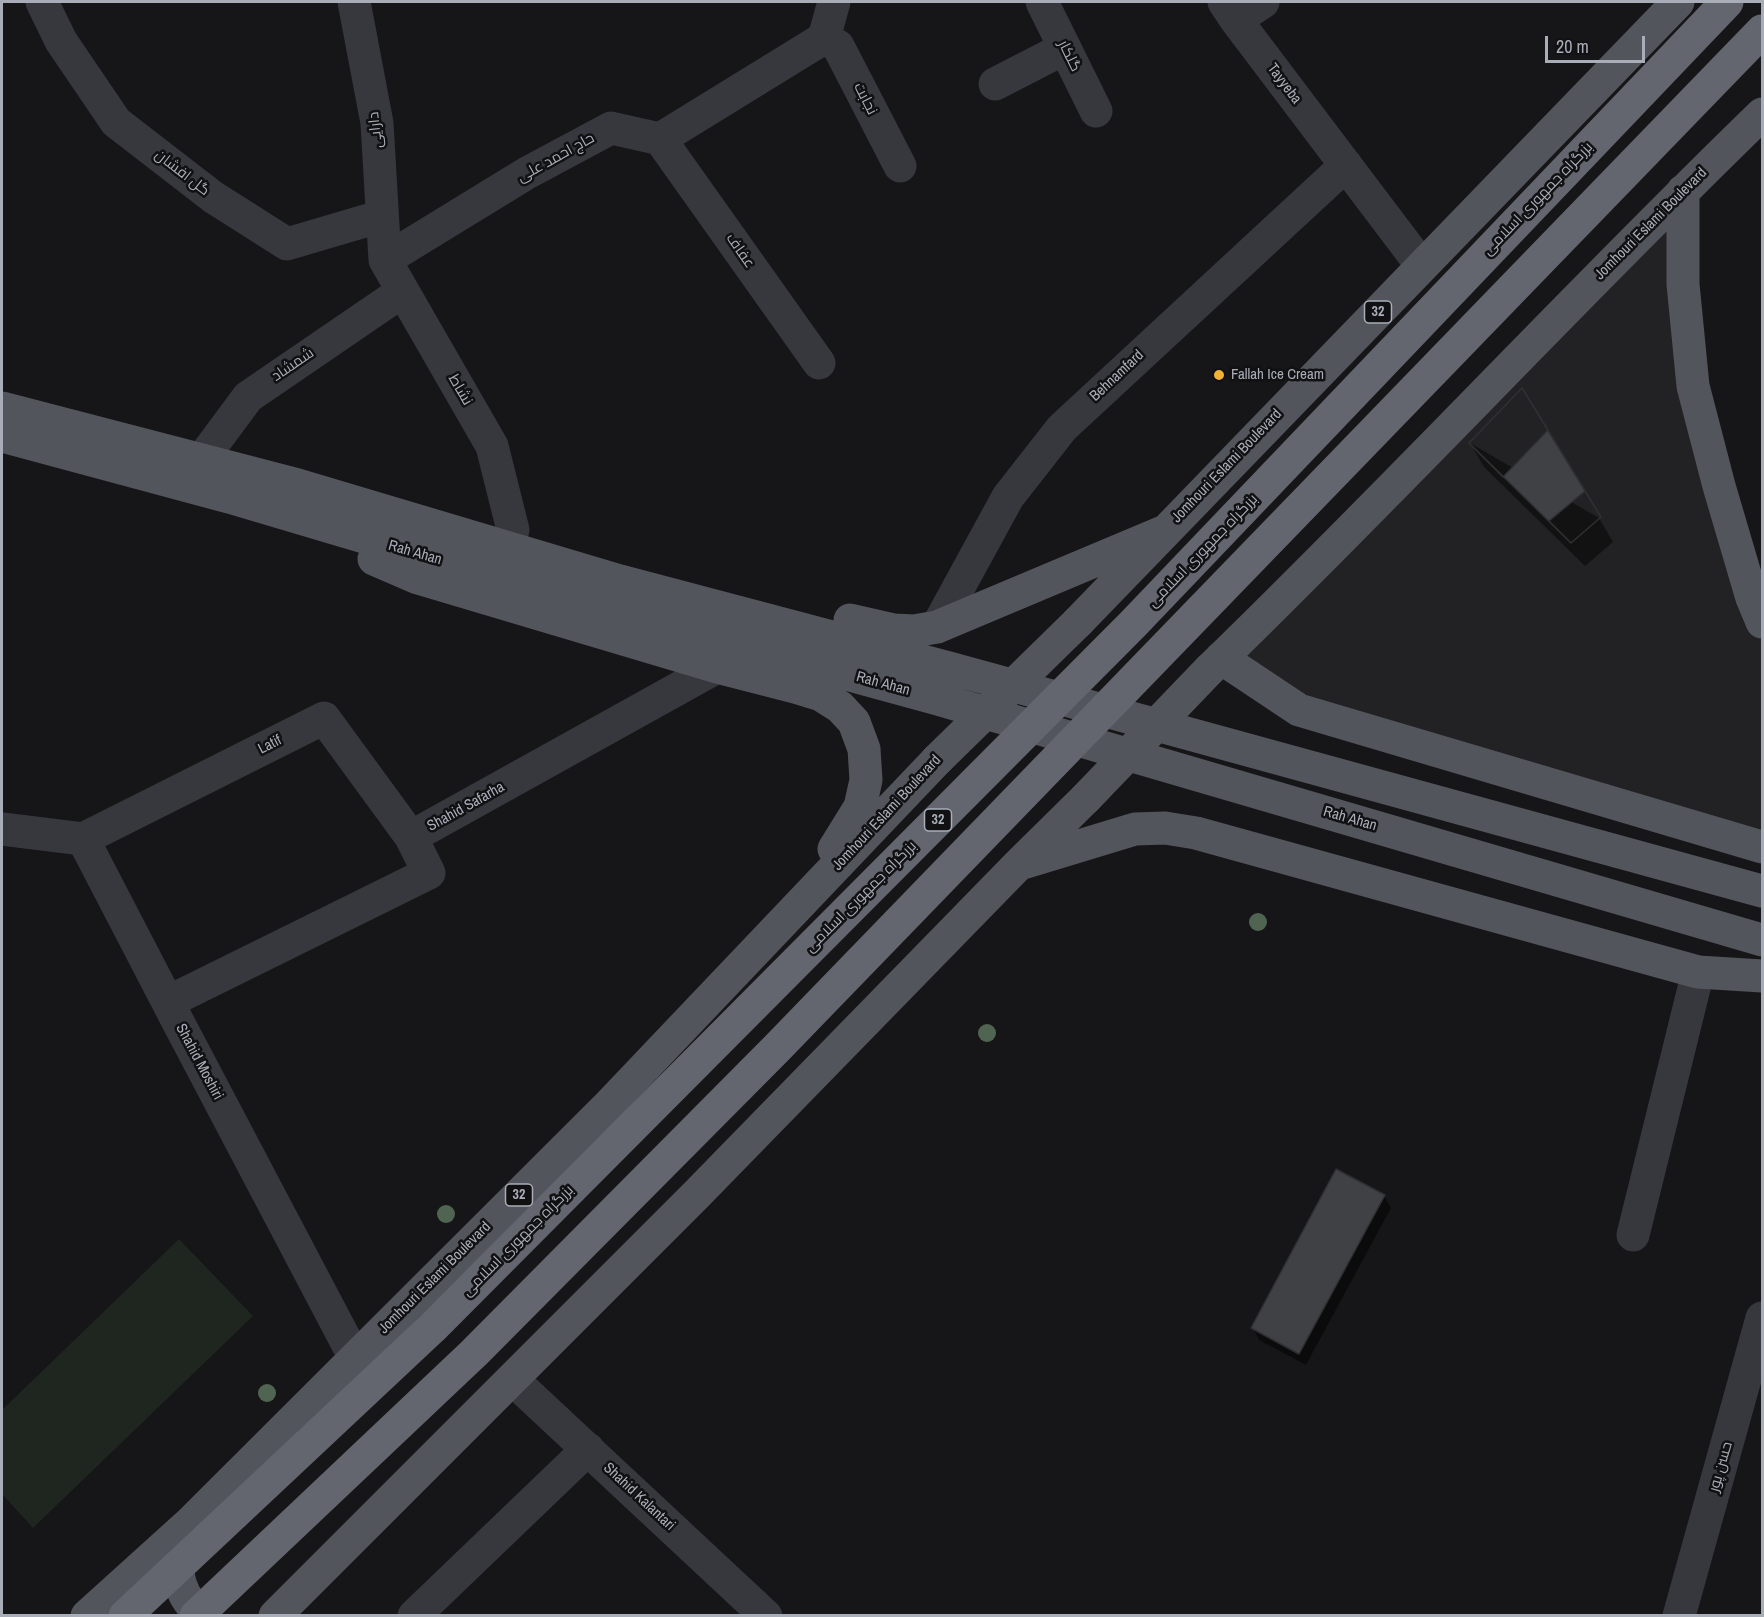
<!DOCTYPE html>
<html>
<head>
<meta charset="utf-8">
<style>
	body { margin:0 }
	#map { position:relative; width:1764px; height:1617px; overflow:hidden; background:#161618; font-family:"Archivo Narrow",sans-serif }
	canvas { display:block }
	.frame { position:absolute; inset:0; border:3px solid #a8adb8; pointer-events:none }
	.scale { position:absolute; left:1545px; top:36px; width:100px; height:27px; box-sizing:border-box; border:3px solid #a8adb8; border-top:0; padding-left:8px; font-size:18px; line-height:21px; white-space:nowrap; color:#a8adb8; -webkit-text-stroke:4px #111113; paint-order:stroke }
</style>
</head>
<body>
<div id="map">
<canvas width="1764" height="1617"></canvas>
<div class="frame"></div>
<div class="scale">20 m</div>
</div>
<script>
const context = document.querySelector('canvas').getContext('2d');
context.lineJoin = 'round';
function paint(path, color) { context.fillStyle = color; context.fill(path, 'evenodd'); }
function strokePath(path, color, width, dash) { context.strokeStyle = color; context.lineWidth = width; context.lineCap = dash ? 'butt' : 'round'; context.setLineDash(dash || []); context.stroke(path); }
function label(font, color, halo, rows, align = 'center') {
  context.font = font + ' "Archivo Narrow",Cairo,sans-serif'; context.lineWidth = 5; context.setLineDash([]); context.textBaseline = 'middle'; context.strokeStyle = halo; context.fillStyle = color; for (const [text, x, y, turn = 0] of rows) {
    context.save(); context.translate(x, y); context.rotate((+turn || 0) * Math.PI / 180); context.textAlign = isNaN(turn) ? turn : align; if (halo) context.strokeText(text, 0, 0); context.fillText(text, 0, 0); context.restore();
  }
}
paint(new Path2D(`
	M1683,191V284L1762,622V847L1299,710L1236,644Z`), '#222225');
paint(new Path2D(`
	M179,1239L253,1316L33,1528L2,1494V1410Z`), '#1e261f');
paint(new Path2D(`
	M1470,443L1599,518L1613,542L1585,566L1484,467Z
	M1384,1196L1391,1208L1306,1365L1259,1340L1253,1328Z`), '#0007');
const building = new Path2D(`
	M1522,388L1601,517L1571,543L1469,443Z
	M1522,388L1548,430L1503,477L1469,443Z
	M1585,491L1601,517L1571,543L1549,521Z
	M1336,1169L1385,1195L1299,1354L1251,1328Z`);
paint(building, '#404145');
strokePath(building, '#303034', 1.5);
strokePath(new Path2D(`
	M42,2L61,41L116,122L213,197L287,244L382,216
	M354,2L377,123L385,260L492,446L513,530
	M1042,2L1096,111
	M1224,2L1236,20L1422,266
	M1236,20L1263,2
	M824,38L838,46L900,166
	M995,84L1065,48
	M660,139L819,363
	M385,260L527,173L611,128L660,139L824,38L834,2
	M202,459L248,397L403,291
	M937,627L1008,497L1062,428L1346,165
	M2,829L83,839L177,1020L355,1358
	M83,839L324,718L411,837
	M168,1002L429,873L411,837L717,667
	M1633,1235L1698,972
	M512,1379L766,1616
	M414,1616L588,1449
	M1679,1616L1762,1318`), '#37383d', 33);
strokePath(new Path2D(`
	M1683,191V284L1693,386L1719,486L1752,598L1762,622
	M2,408L298,485L620,581L949,668L1762,891
	M2,436L229,497L583,602L938,699L1762,940
	M374,559L418,578L717,667L795,687L821,695L840,707L854,722L864,749L866,780L860,807L834,849
	M850,620L894,630L914,631L937,627L1163,532
	M1078,622L1678,2
	M1221,658L1299,710L1762,847
	M1210,669C1398,487 1575,295 1762,114
	M1023,863L1135,829L1165,828L1196,833L1698,972L1762,976
	M180,1542C172,1567 180,1603 206,1616
	M87,1616L191,1522L605,1109L937,760
	M275,1616L696,1195L1019,864L1086,798`), '#53555c', 33);
strokePath(new Path2D(`
	M937,760L1078,622
	M1086,798L1210,669`), '#53555c', 33);
strokePath(new Path2D(`
	M125,1616L432,1328L1133,624L1727,2
	M196,1616L474,1353L776,1049L1762,31`), '#63666e', 33);
context.fillStyle = '#506452';
for (const [x, y] of [
	[1258,922],
	[987,1033],
	[446,1214],
	[267,1393]
]) { context.beginPath(); context.arc(x, y, 9, 0, 2 * Math.PI); context.fill(); }
for (const [x, y, r, color] of [
	[1219,375,6,"#f2b134"]
]) { const dot = new Path2D(); dot.arc(x, y, r, 0, 2 * Math.PI); context.fillStyle = color; context.fill(dot); strokePath(dot, '#111113', 2); }
for (const [x, y, w] of [
	[1378,312,27],
	[938,820,27],
	[519,1195,27]
]) { const box = new Path2D(); box.roundRect(x - w / 2, y - 11, w, 22, 4.5); context.fillStyle = '#111113'; context.fill(box); strokePath(box, '#a8adb8', 1.5); }
label('bold 14px', '#a8adb8', null, [
	["32",1378,312],
	["32",938,820],
	["32",519,1195]
]);
label('15px', '#a8adb8', '#111113', [
	["گلکار",1069,56,64],
	["Tayyeba",1284,84,53],
	["نجابت",865,99,63],
	["دارایی",376,130,-96],
	["حاج احمد علی",556,158,-29],
	["گل افشان",182,173,38],
	["بزرگراه جمهوری اسلامی",1538,199,-46],
	["Jomhouri Eslami Boulevard",1651,224,-45],
	["عفاف",740,251,55],
	["شمشاد",293,365,-34],
	["Behnamfard",1117,376,-43],
	["نشاط",460,390,60],
	["Jomhouri Eslami Boulevard",1227,466,-46],
	["بزرگراه جمهوری اسلامی",1203,551,-46],
	["Rah Ahan",415,553,16],
	["Rah Ahan",883,684,15],
	["Latif",270,745,-27],
	["Shahid Safarha",466,807,-29],
	["Jomhouri Eslami Boulevard",887,813,-47],
	["Rah Ahan",1350,819,16],
	["بزرگراه جمهوری اسلامی",861,897,-45],
	["Shahid Moshiri",199,1062,62],
	["بزرگراه جمهوری اسلامی",518,1241,-45],
	["Jomhouri Eslami Boulevard",435,1278,-45],
	["حسن پور",1721,1467,-74],
	["Shahid Kalantari",639,1497,43]
]);
label('15px', '#a8adb8', '#111113', [
	["Fallah Ice Cream",1231,375]
], 'left');
</script>
</body>
</html>
